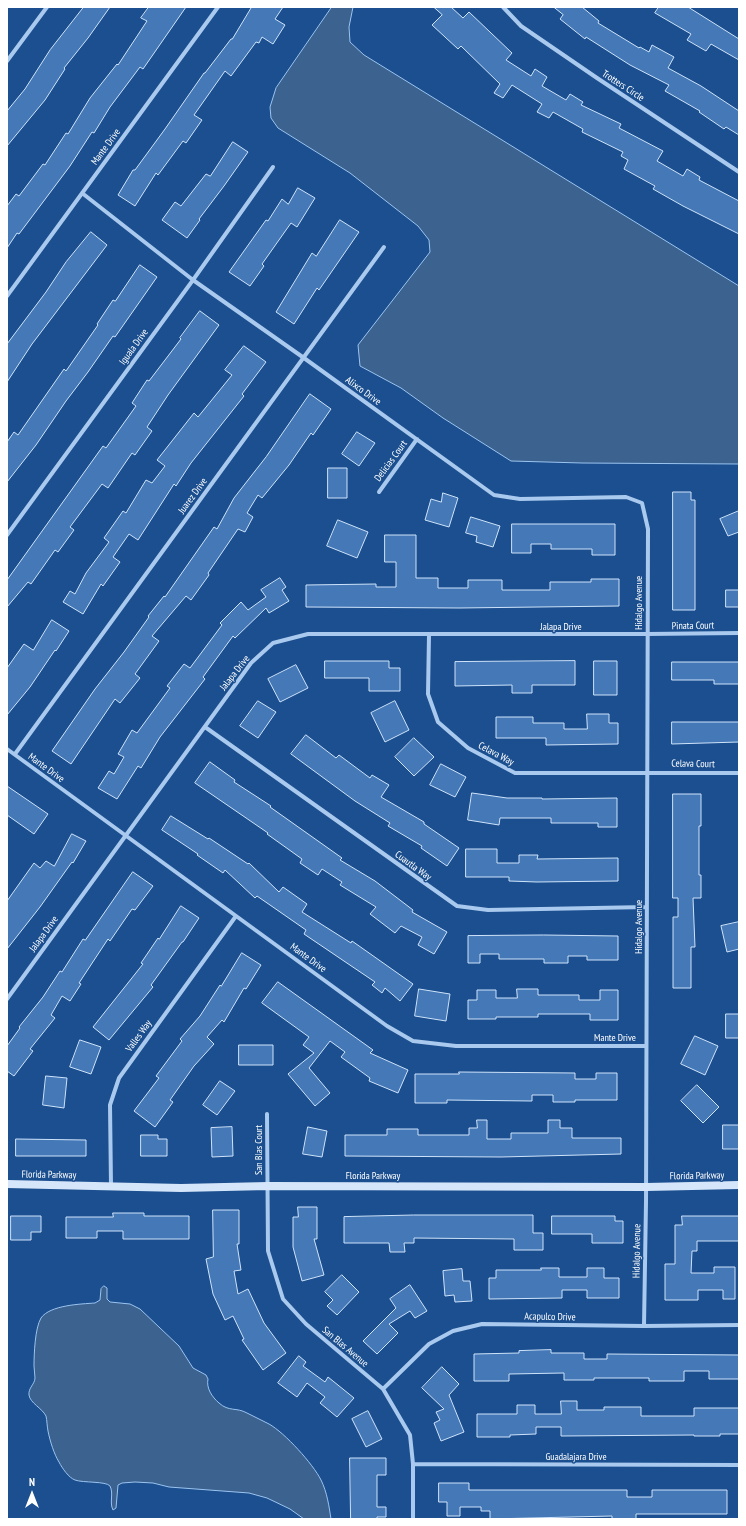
<!DOCTYPE html>
<html>
<head>
<meta charset="utf-8">
<style>
	body { margin:0 }
	#map { position:relative; width:746px; height:1526px; overflow:hidden; background:#1b4f8f; font-family:"PT Sans Narrow",sans-serif }
	canvas { display:block }
	.frame { position:absolute; inset:0; border:8px solid #fff; pointer-events:none }
	.north { position:absolute; left:12px; top:1474px; width:40px; height:40px; -webkit-text-stroke:3px #1b4f8f; paint-order:stroke; rotate:0deg; font-size:11px; font-weight:700; line-height:16px; text-align:center; color:#fff }
	.north::after { content:''; display:block; margin:auto; width:14px; height:18px; background:#fff; clip-path:polygon(50% 0,100% 100%,50% 72%,0 100%) }
</style>
</head>
<body>
<div id="map">
<canvas width="746" height="1526"></canvas>
<div class="frame"></div>
<div class="north">N</div>
</div>
<script>
const context = document.querySelector('canvas').getContext('2d');
context.lineJoin = 'round';
function paint(path, color) { context.fillStyle = color; context.fill(path, 'evenodd'); }
function strokePath(path, color, width, dash) { context.strokeStyle = color; context.lineWidth = width; context.lineCap = dash ? 'butt' : 'round'; context.setLineDash(dash || []); context.stroke(path); }
function label(font, color, halo, rows, align = 'center') {
  context.font = font + ' "PT Sans Narrow",sans-serif'; context.lineWidth = 3; context.setLineDash([]); context.textBaseline = 'middle'; context.strokeStyle = halo; context.fillStyle = color; for (const [text, x, y, turn = 0] of rows) {
    context.save(); context.translate(x, y); context.rotate((+turn || 0) * Math.PI / 180); context.textAlign = isNaN(turn) ? turn : align; if (halo) context.strokeText(text, 0, 0); context.fillText(text, 0, 0); context.restore();
  }
}
const water = new Path2D(`
	M332,7H353L349,27L350,42L364,55L739,286V464L582,463L511,461L443,418L401,388L360,366L358,345L430,252L429,240L418,226L350,173L278,128L271,118L270,107L276,88Z
	M104,1286L107,1288V1299L110,1302L130,1304L140,1309L179,1346L193,1368L206,1375L208,1379C206,1388 212,1397 219,1403C229,1412 236,1407 247,1413C254,1417 262,1420 269,1424C285,1433 313,1464 321,1480C327,1492 329,1506 331,1519H304L290,1509L267,1498L249,1493L169,1487L153,1483L135,1482L122,1483L118,1485L116,1508L113,1510C109,1502 114,1494 110,1486C106,1481 83,1483 75,1480C69,1478 62,1468 59,1462C54,1454 50,1441 48,1431C47,1426 47,1420 46,1416C42,1408 30,1403 29,1395C28,1388 35,1384 35,1378C35,1374 34,1370 34,1366C34,1354 35,1328 41,1318C50,1305 81,1304 95,1303L100,1300L101,1289Z`);
paint(water, '#3c6290');
strokePath(water, '#9cc4f0', 1);
const building = new Path2D(`
	M84,7H110L88,38L64,68L65,69L45,100L7,146V111L25,89L50,50Z
	M149,7H186L143,69L140,67L110,107L94,133L92,132L70,166L19,234L17,233L7,248V206L16,194L19,196L43,164L45,165L66,133L68,134L90,98L117,64L118,65L147,21L141,18Z
	M252,7H283L275,19L285,25L273,44L262,37L259,43L256,42L231,76L225,71L194,115L202,120L186,143L183,141L158,175L156,173L135,206L118,195L133,170H135L165,129L204,73H205L231,39H232Z
	M434,7H451L463,18L469,12L512,53L506,60L531,76L535,69L547,77L542,86L566,100L570,94L583,102L581,105L621,124L619,128L663,151L657,161L683,176L687,169L700,177L699,180L739,201V234L683,206L653,189L655,186L624,169L628,160L621,156L623,152L582,132L583,129L553,112L549,118L537,112L542,104L512,85L503,98L494,93L500,84L461,46L458,49L432,25L442,15Z
	M554,7H582L599,21L598,23L639,48L640,47L649,52L652,45L674,57L668,68L701,86L739,111V135L726,127L724,129L699,112L700,111L665,91L669,85L630,65L586,37L585,39L560,19L563,15Z
	M659,7H688L739,39V60L711,44L706,51L687,40L691,34L655,13Z
	M233,142L248,152L224,186L199,219L200,220L187,238L162,220L175,202L181,206L206,174L210,176Z
	M298,188L315,198L297,227L291,223L262,264L264,266L250,286L229,272L266,220L268,221L282,199L288,204Z
	M340,220L359,232L319,290L317,288L294,324L276,312L312,253L316,256Z
	M91,232L107,245L32,344L7,382V344L46,292L66,262Z
	M140,265L157,277L115,337L113,336L88,372L66,401L36,445L7,482V442L14,432L18,435L64,369L66,371L98,325L97,324L113,300L115,301Z
	M200,311L219,325L168,395L147,427L152,431L135,455L132,453L108,488L102,484L70,527L74,530L58,552L55,550L31,584L28,582L7,607V580L103,446L106,448L136,406L132,403L147,380L149,381L181,339L180,338Z
	M244,346L266,362L242,394L244,396L191,463L176,486L174,484L138,540L129,534L113,557L120,562L103,586L101,584L83,614L63,602L70,591L75,594L86,573L109,542L104,538L123,511L126,513L146,480L152,483L165,466L157,460L194,413L198,417L232,375L225,370Z
	M310,394L331,409L313,435L311,433L289,465L262,498L258,495L247,513L253,517L245,532L238,529L208,573L209,575L191,600L186,596L152,636L159,641L135,674L140,678L120,703L115,699L71,764L52,751L95,689L124,652L149,617L148,616L164,596L165,597L214,527L217,529L234,498L266,457Z
	M357,432L375,443L359,466L342,454Z
	M328,468H347V498H328Z
	M673,492H691V500H695V610H673Z
	M443,493L458,498L449,527L425,520L431,499L441,502Z
	M739,511V532L728,536L720,519Z
	M471,517L500,526L493,547L476,542L477,536L466,533Z
	M338,520L368,532L357,558L327,546Z
	M512,524H615V555H592V549H551V544H531V553H512Z
	M385,535H416V578H438V588H468V580H502V590H550V582H591V579H619V606L459,608L306,607V585L376,584V587H396V562H385Z
	M280,578L286,587L282,590L289,601L269,613L266,608L235,638L233,636L203,677L205,679L160,737L141,768L138,766L117,799L98,788L109,771L114,774L124,757L118,754L132,730L137,733L170,688L167,686L184,664L190,668L222,625L220,623L241,602L248,610L266,597L261,590Z
	M726,590H739V607H726Z
	M52,620L69,631L56,651L55,650L30,687L7,715V668L24,644L33,650Z
	M325,661H389V668H400V691H369V678H325Z
	M575,661V685H532V693H512V685L455,686V662Z
	M594,661H617V695H594Z
	M672,662H739V684H714V680H672Z
	M296,665L308,688L280,702L268,679Z
	M258,701L276,712L258,738L240,726Z
	M395,701L409,730L385,742L371,713Z
	M587,714H609V723H618V744L546,745V738H496V717H533V723H564V729H587Z
	M672,722H739V742L672,744Z
	M306,735L336,758L339,755L370,778L372,775L389,785L381,797L424,822V824L459,848L447,866L421,848L422,846L388,826L390,823L355,801L291,754Z
	M414,738L434,757L414,776L395,757Z
	M210,762L235,780L234,782L271,806L270,807L342,858L340,860L375,881L413,910L412,912L447,932L434,954L418,945L422,937L401,926L395,933L370,914L376,907L340,885L342,882L322,869L318,875L300,863L302,859L267,834L268,833L195,783Z
	M441,764L466,777L455,797L430,785Z
	M7,786L48,814L34,834L7,815Z
	M472,793L507,798H542V799L617,798V827H598V823H551V818H500L499,825L468,820Z
	M673,794H701V826H699V875H701V898H693L695,947H691V988H673V917H678V898H673Z
	M171,816L208,839L209,838L248,864L249,863L279,892L283,887L307,904L302,912L351,943L352,941L413,984L400,1001L385,988L382,993L372,985L375,982L304,934L306,930L257,896L255,898L225,870L223,873L197,855L198,854L162,830Z
	M72,834L86,841L73,863L72,862L40,907L7,949V901L34,863L40,868L46,861L54,866Z
	M466,849H497V863H519V855H538L537,859L618,858V881L537,882L509,881V877H466Z
	M133,872L153,886L135,910L132,909L110,941L108,939L79,983L81,984L70,1001L62,996L51,1015L55,1018L30,1049L33,1051L14,1076L7,1071V1046L20,1028L19,1027L43,997L60,971L62,972L83,939L85,940Z
	M181,906L199,918L183,942H182L151,985L153,987L109,1040L93,1027L143,964L141,963L158,938L159,939Z
	M739,922V949L727,952L721,926Z
	M544,935L618,936V960H587V956H568V963H544V959H499V954H480V963H468V936Z
	M242,953L261,965L246,989L244,988L224,1022L222,1020L207,1037L214,1044L194,1066L170,1100L173,1102L155,1127L134,1111L159,1078L156,1076L182,1041L180,1039L200,1016L220,985L221,986Z
	M278,982L373,1050L370,1053L408,1070L398,1093L369,1081L370,1078L341,1057L345,1052L330,1041L309,1068L330,1093L315,1106L288,1074L314,1053L303,1045L309,1037L262,1003Z
	M419,989L450,994L446,1021L415,1016Z
	M517,989H538V995H579V1000H600V990H618V1020H590V1014H538V1017H496V1019H468V1000H477V990H496V998H517Z
	M726,1014H739V1038H726Z
	M695,1036L718,1046L705,1075L681,1064Z
	M80,1040L101,1047L91,1074L70,1067Z
	M239,1045H273V1065H239Z
	M459,1072L575,1073V1079H596V1073H617V1100H575V1102H553V1095H532V1101L447,1100V1103H415V1074H459Z
	M46,1076L67,1078L64,1108L43,1105Z
	M220,1081L235,1091L217,1115L203,1105Z
	M697,1085L719,1107L703,1123L681,1101Z
	M477,1120H487V1139H511V1133H548V1120H560V1128H572V1138H621V1154L501,1157L345,1156V1135H387V1129H418V1135H469V1128H477Z
	M723,1125H739V1149H723Z
	M232,1127L233,1156L212,1157L211,1128Z
	M308,1127L327,1131L322,1157L303,1154Z
	M141,1135H158V1139H167V1156H141Z
	M16,1139L86,1140V1156H16Z
	M298,1207H317V1239H314L324,1275L302,1281L293,1247V1217H298Z
	M213,1210H239V1244H237L241,1270L234,1271L238,1294L248,1289L264,1323L286,1353L263,1370L242,1340L244,1339L233,1316L225,1320L213,1294L206,1259L213,1257Z
	M113,1213H144V1216H189V1239H123V1231H97V1238H66V1217H113Z
	M414,1215H533V1233H543V1250H514V1239L414,1238V1243H404L405,1252H390L389,1243H344V1217Z
	M11,1216H41V1232H31V1240H11Z
	M552,1216H615V1221H623V1243H592V1234H552Z
	M682,1216H739V1241H697V1251H692L691,1273H714V1267H735V1299H723V1290H698V1300H665V1264H675V1225H682Z
	M541,1268H559V1277H587V1268H604V1278H619V1298H587V1290H562V1298L489,1299V1278H496V1270H541Z
	M462,1269L463,1281H470L472,1301L455,1302L454,1295L445,1296L443,1271Z
	M342,1275L359,1292L337,1315L327,1306L333,1300L325,1292Z
	M410,1285L427,1311L415,1318L410,1311L389,1324L398,1333L377,1354L363,1341L396,1308L390,1299Z
	M551,1350V1353H584V1359H607V1354L739,1355V1379H709V1371H684V1381H649V1378H594V1380H564V1373L509,1374V1381H474V1354L519,1353V1351Z
	M299,1356L306,1362L303,1366L325,1382L328,1377L354,1398L337,1417L320,1403L325,1397L307,1383L297,1397L278,1383Z
	M442,1367L459,1384L449,1395L464,1432L441,1441L434,1423L440,1420L436,1412L444,1409L422,1388Z
	M561,1401H577V1410H604V1407H641V1416H694V1408H739V1434H720V1436H694V1435L561,1436V1427H536V1434L510,1435V1437H477V1414H517V1405H535V1414H561Z
	M368,1411L382,1439L366,1447L352,1419Z
	M350,1458H386V1475H377V1507H386V1517H377V1519H351Z
	M439,1483H469V1490H627V1497H652V1490H727V1514H636V1519H612V1516L490,1519V1511H481V1507H460V1516H447V1502H439Z`);
paint(building, '#4478b7');
strokePath(building, '#cfe3fa', 1);
strokePath(new Path2D(`
	M503,7L521,26L597,78L739,172
	M7,61L47,7
	M82,193L193,280L304,358L494,495L520,499L626,497L642,503L648,529L646,1202L644,1326
	M7,296L218,7
	M379,492L417,439
	M7,535L193,280L273,167
	M429,635L428,694L438,722L468,748L515,773H739
	M205,727L457,906L488,910L647,907
	M7,749L387,1026L413,1041L456,1046H646
	M15,754L384,247
	M7,999L251,663L273,643L308,634H647L739,633
	M267,1114L268,1251L283,1299L306,1324L383,1389L410,1435L413,1464V1519
	M111,1186L110,1105L119,1078L236,916
	M383,1389L429,1344L453,1331L482,1324L644,1326L739,1325
	M413,1464L739,1465`), '#a9c9ee', 4);
strokePath(new Path2D(`
	M7,1184L181,1188L268,1186L646,1187L739,1185`), '#d6e6fa', 8);
label('10px', '#fff', '#1b4f8f', [
	["Trotters Circle",623,86,33],
	["Mante Drive",106,147,-54],
	["Iguala Drive",134,347,-54],
	["Alixco Drive",363,391,36],
	["Delicias Court",391,461,-54],
	["Juarez Drive",193,496,-54],
	["Hidalgo Avenue",639,603,-90],
	["Pinata Court",693,626,-1],
	["Jalapa Drive",561,627],
	["Jalapa Drive",235,673,-52],
	["Celava Way",496,754,28],
	["Celava Court",693,764,1],
	["Mante Drive",46,768,36],
	["Cuautla Way",413,866,36],
	["Hidalgo Avenue",639,927,-90],
	["Jalapa Drive",44,934,-54],
	["Mante Drive",308,958,36],
	["Valles Way",139,1036,-54],
	["Mante Drive",615,1038],
	["San Blas Court",259,1150,-90],
	["Florida Parkway",49,1175,1],
	["Florida Parkway",373,1176],
	["Florida Parkway",697,1176,-1],
	["Hidalgo Avenue",637,1251,-89],
	["Acapulco Drive",550,1317,1],
	["San Blas Avenue",345,1347,40],
	["Guadalajara Drive",576,1457]
]);
</script>
</body>
</html>
